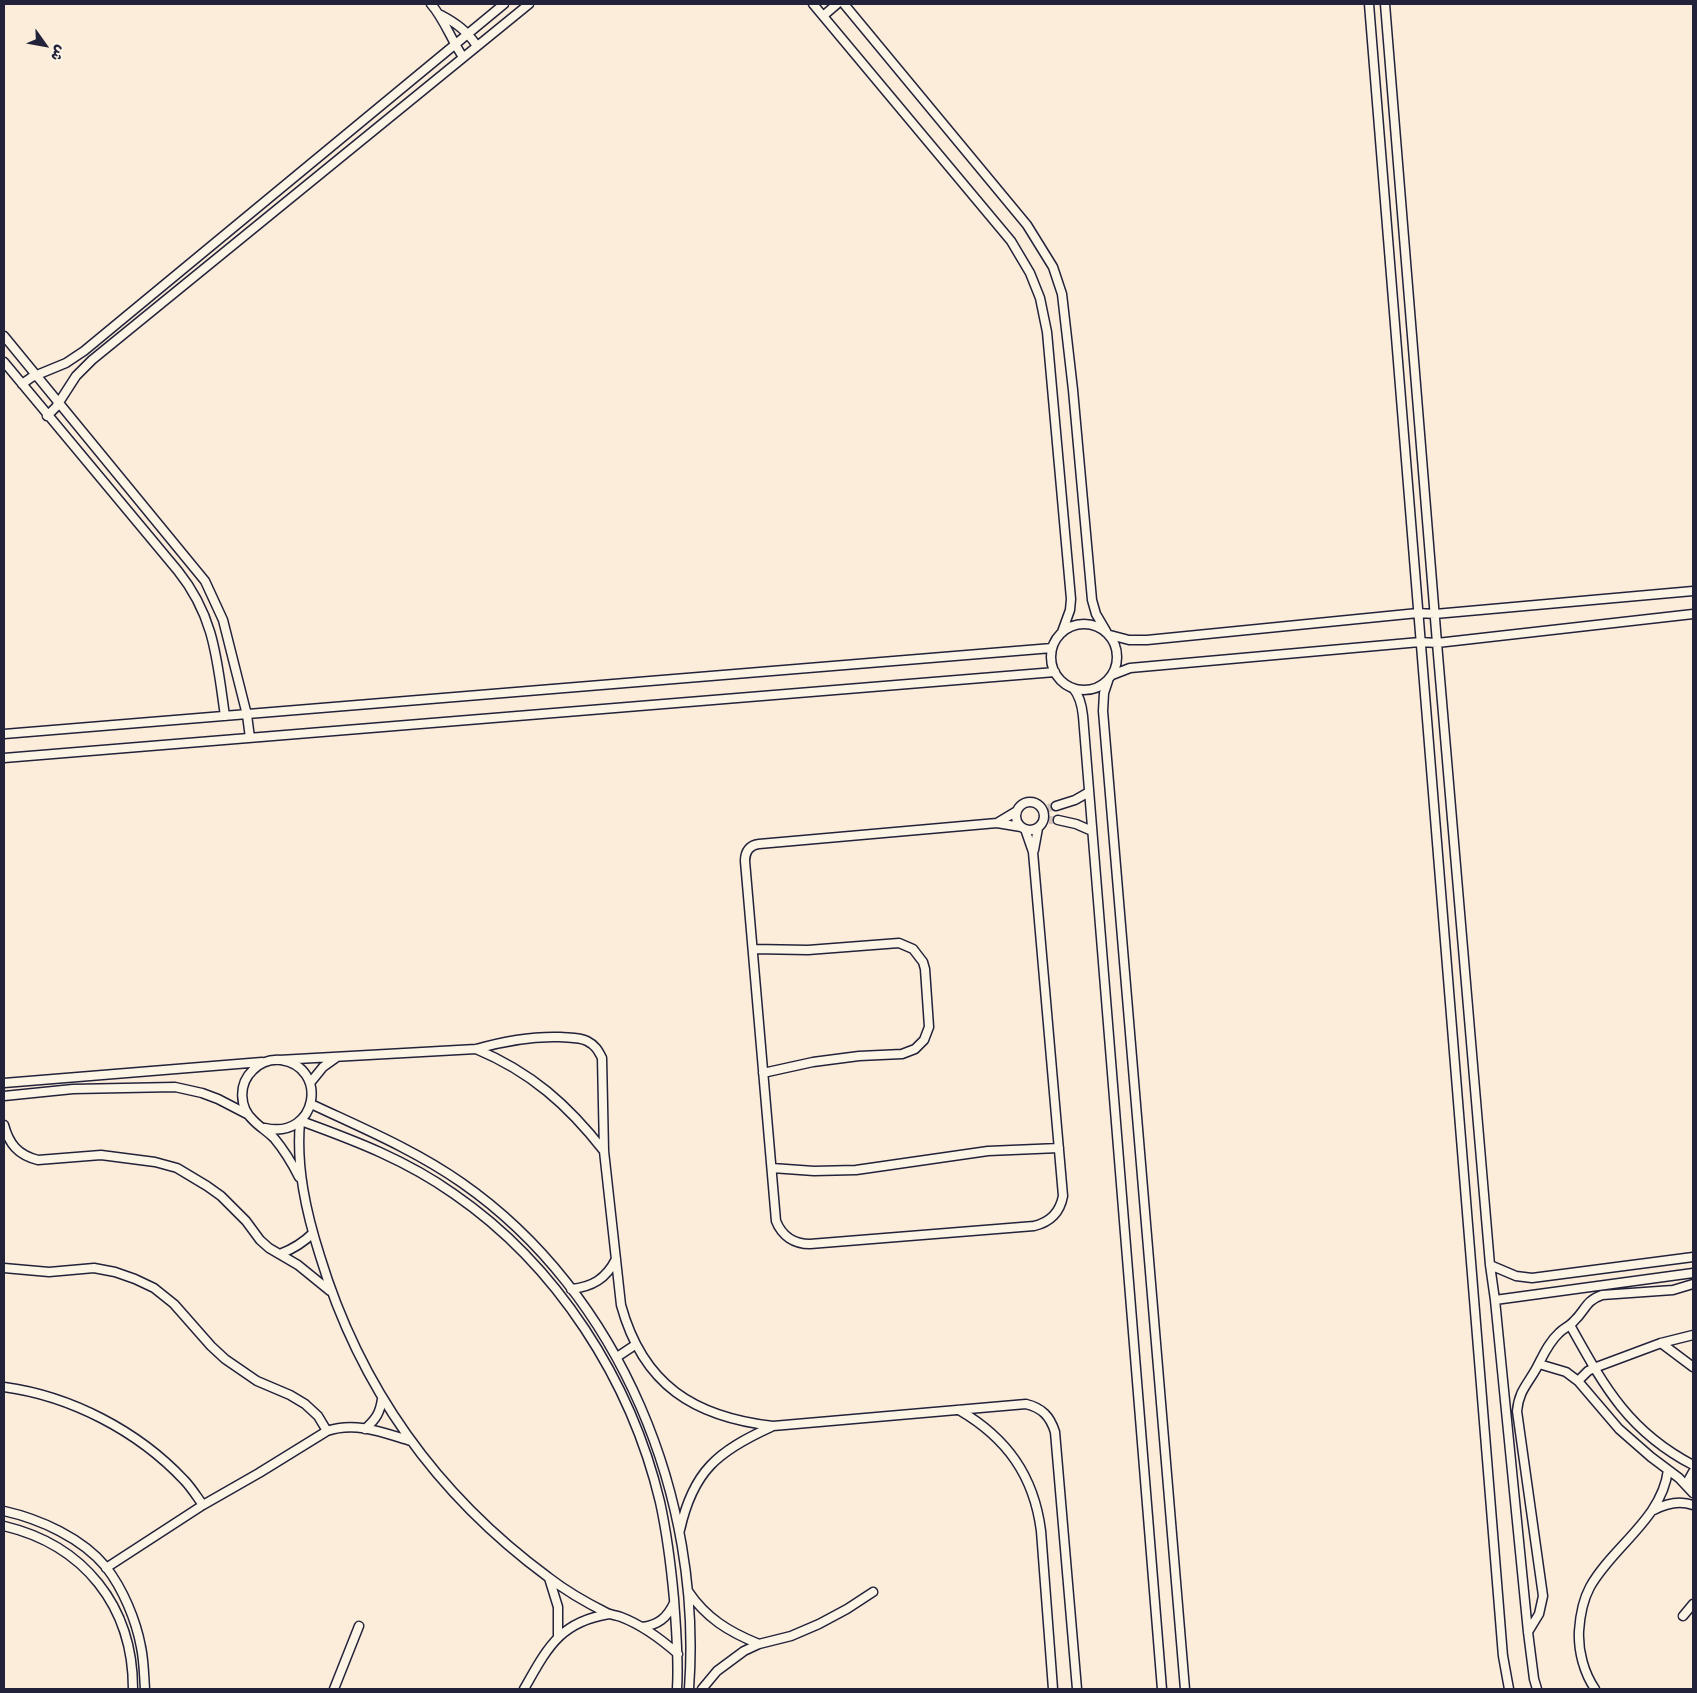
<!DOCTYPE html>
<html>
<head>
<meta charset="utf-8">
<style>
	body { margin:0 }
	#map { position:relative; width:1697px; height:1693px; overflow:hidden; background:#fcedda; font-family:"Architects Daughter","Playpen Sans Arabic",sans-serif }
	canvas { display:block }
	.frame { position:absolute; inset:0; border:5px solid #22223b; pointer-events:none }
	.north { position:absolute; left:20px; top:20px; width:50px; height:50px; -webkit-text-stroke:4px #fcf5e5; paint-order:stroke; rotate:122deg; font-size:14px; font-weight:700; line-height:20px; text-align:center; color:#22223b }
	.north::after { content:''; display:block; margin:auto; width:18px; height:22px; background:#22223b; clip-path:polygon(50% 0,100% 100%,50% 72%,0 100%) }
</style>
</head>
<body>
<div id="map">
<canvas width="1697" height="1693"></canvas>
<div class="frame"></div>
<div class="north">ش</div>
</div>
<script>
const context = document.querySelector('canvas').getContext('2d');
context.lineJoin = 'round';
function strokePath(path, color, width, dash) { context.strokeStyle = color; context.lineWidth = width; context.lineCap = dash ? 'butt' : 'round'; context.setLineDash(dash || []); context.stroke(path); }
strokePath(new Path2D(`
	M1048,808L1056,806
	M1049,820H1058`), '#d0c4ba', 8, [8, 4]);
const minor = new Path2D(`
	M431,4C445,20 451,40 463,57
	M813,4L1011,241L1030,273L1040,298L1047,332L1071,599L1070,610L1062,632
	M844,4L1027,225L1053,267L1062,294L1073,390L1092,600L1096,614L1106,631
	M1369,4L1503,1656L1509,1689
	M1385,4L1437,643L1490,1265L1495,1300L1528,1632L1534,1679L1537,1689
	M441,15C456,23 467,31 477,46
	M823,16L837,4
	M4,336L205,581L223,620L247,715L250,738
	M4,362L178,571C215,617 217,661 225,716
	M22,384L32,377L66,363L84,351L504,4
	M47,416L56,407L76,376L92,360L529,4
	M1051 657a33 33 0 1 1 66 0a33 33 0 1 1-66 0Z
	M1110,635L1129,640H1147L1418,613L1435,614L1693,591
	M1112,675L1130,668L1420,642L1437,643L1693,614
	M1108,681L1104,693L1103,711L1185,1689
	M1073,688C1080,696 1082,706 1083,716L1162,1689
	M4,734L1052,648
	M4,758L1055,672
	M1016 816a14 14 0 1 1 28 0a14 14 0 1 1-28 0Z
	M1056,806L1075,800L1089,792
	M1058,820L1076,824L1092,831
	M997,823L1017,811
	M1021,827L997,823L759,844C750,845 745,851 745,861L776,1221C782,1236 794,1244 810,1244L1034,1226C1051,1222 1060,1212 1063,1196L1033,852L1025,829
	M1034,850L1038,828
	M753,949L808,950L899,943L913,949L923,962L925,969L929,1027L924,1040L915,1049L902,1054L859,1056L813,1062L763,1073
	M476,1049C531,1072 568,1105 604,1151
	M279,1060L476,1049C504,1041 531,1036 560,1037C569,1038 579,1037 587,1041C595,1045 598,1050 602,1058L604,1151L621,1305C643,1385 694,1417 773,1426L1026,1404C1042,1408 1050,1416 1055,1432L1077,1689
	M4,1083L262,1062
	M310,1083L323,1067L337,1057
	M4,1096L73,1089L175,1087L202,1093L218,1099L247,1114
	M311,1104C362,1128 415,1150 462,1183C621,1294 703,1499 689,1689
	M301,1121C356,1141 406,1160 454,1194C557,1265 631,1380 660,1502C667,1534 671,1566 674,1599C676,1629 679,1659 677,1689
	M300,1122C296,1167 306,1212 320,1256C360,1388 437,1495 548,1577C566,1591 587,1603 607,1613C611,1615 616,1615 621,1617C642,1625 661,1639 678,1654
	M4,1125C9,1144 18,1155 38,1160L101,1155L155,1162L177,1168L207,1186L221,1196L246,1221L260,1240L269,1248L298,1265L330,1291
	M265,1128C318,1140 329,1067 281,1060C270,1059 260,1063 253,1070C238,1084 239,1108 254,1121C261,1128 267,1131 274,1138C284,1150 292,1163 299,1177
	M772,1168L814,1171L856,1170L988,1151L1059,1148
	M280,1254C293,1249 303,1243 313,1233
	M1490,1265L1516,1276L1532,1278L1693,1257
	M4,1268L49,1272L94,1268L115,1272L135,1279L154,1288L174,1304L211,1346L225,1359L257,1381L290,1395L305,1404L318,1416L327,1431
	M571,1289C592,1287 606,1279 616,1259
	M1495,1300L1693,1273
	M1570,1325C1604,1386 1628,1431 1693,1465
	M1661,1343L1693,1367
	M617,1357L635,1345
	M1539,1364L1566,1372L1578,1381L1619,1429L1651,1457L1679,1478L1693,1493
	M1578,1381L1588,1371L1594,1368L1661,1343L1693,1335
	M4,1387C71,1396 138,1431 184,1480C191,1487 197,1497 203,1505
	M959,1410C1007,1438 1034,1476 1041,1531L1053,1689
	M365,1429C376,1419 380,1413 382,1399
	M1689,1487L1688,1481L1693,1472
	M1654,1510C1667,1503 1679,1500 1693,1505
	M4,1511C40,1519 82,1538 106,1567C123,1589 136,1620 141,1647C144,1661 144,1676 145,1689
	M4,1526C84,1545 133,1606 133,1689
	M680,1530C693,1471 718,1451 771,1427
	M106,1568L203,1505L259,1473L327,1431C356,1421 384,1433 411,1441
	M549,1578L558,1607V1636
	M688,1591C706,1618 729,1632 759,1644
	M1683,1616L1693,1604
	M642,1627C658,1625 667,1618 674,1603
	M1528,1632L1539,1614L1543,1596L1517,1411C1519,1391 1527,1385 1536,1369C1543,1356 1548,1343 1559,1333C1564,1328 1570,1326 1574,1321C1586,1310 1585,1301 1602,1295L1673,1290L1693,1284
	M334,1689L359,1626
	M524,1689C547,1649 559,1622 609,1614
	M702,1689L717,1671L744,1651L759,1644L791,1636L819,1624L847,1609L873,1592
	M1595,1689C1584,1673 1578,1651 1579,1631C1580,1616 1583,1600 1590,1587C1613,1546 1662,1519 1668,1470`);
strokePath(minor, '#22223b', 11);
strokePath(minor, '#fcf5e5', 8);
</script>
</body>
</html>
